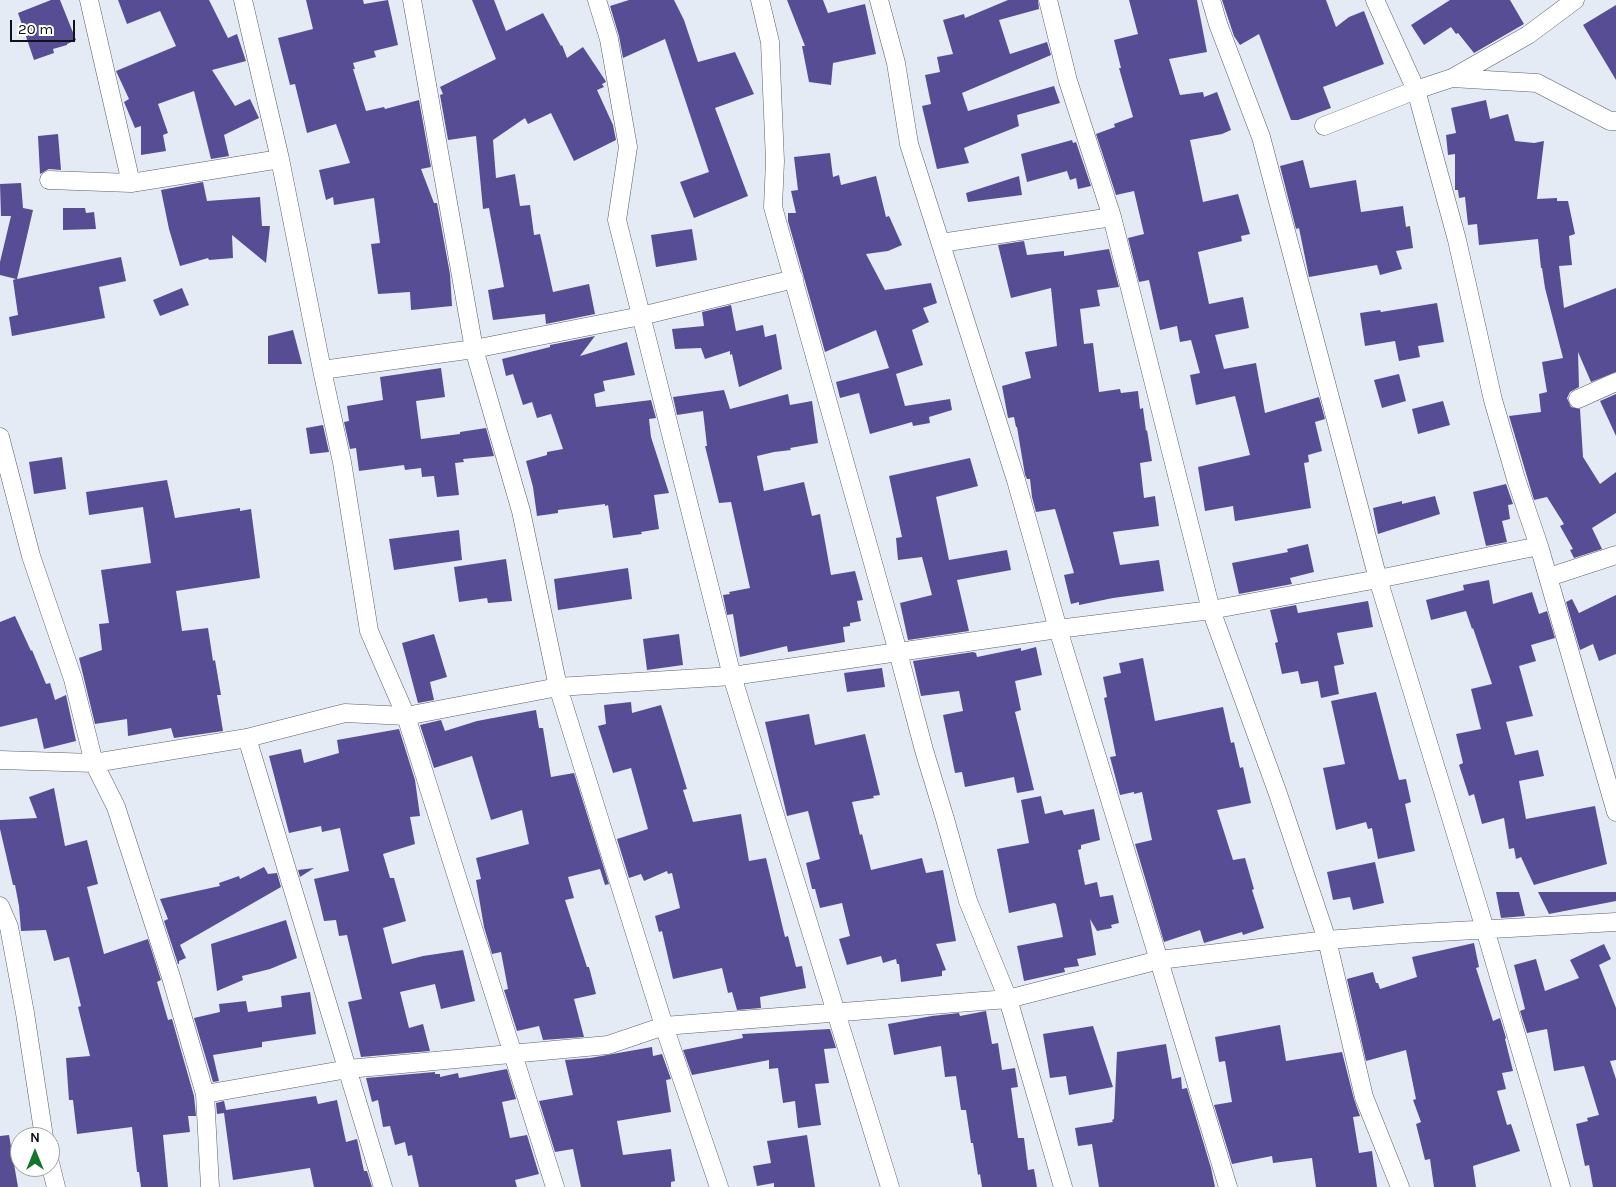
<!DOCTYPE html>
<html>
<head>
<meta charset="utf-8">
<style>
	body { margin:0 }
	#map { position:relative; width:1616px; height:1187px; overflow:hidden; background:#e4ebf5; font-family:Karla,sans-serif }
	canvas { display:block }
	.north { position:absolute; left:10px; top:1127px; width:50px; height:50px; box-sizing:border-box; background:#fff; border:1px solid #9fa0a1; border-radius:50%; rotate:0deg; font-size:14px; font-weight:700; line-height:20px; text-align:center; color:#101215 }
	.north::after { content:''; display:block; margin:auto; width:18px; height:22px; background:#11782b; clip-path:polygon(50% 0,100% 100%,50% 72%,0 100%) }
	.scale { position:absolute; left:10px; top:20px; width:65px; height:22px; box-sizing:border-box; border:2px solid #101215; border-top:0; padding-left:6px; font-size:15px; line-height:18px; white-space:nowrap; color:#101215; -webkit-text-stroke:4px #fff; paint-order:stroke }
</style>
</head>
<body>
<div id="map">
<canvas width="1616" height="1187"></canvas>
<div class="north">N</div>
<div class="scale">20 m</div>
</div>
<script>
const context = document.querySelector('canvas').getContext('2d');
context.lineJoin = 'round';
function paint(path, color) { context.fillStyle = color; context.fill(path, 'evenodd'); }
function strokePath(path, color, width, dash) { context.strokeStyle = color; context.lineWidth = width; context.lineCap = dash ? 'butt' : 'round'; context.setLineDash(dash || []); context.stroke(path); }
paint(new Path2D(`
	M51,0H60L76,40L67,44V45L53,49L54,53L34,60L18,13Z
	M118,0H209L228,38L237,34L246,61L212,70L235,106L250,99L259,118L224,135L229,156L211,159L194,91L158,104L168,133L163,135L166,151L141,155V126L135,128L124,102L129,99L116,71L176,46L160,11L127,24Z
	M306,0H363L364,4L388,0L398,45L374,51L376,57L353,63L355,69H353L366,111L384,107L385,109L419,100L431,167L421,169L434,203H437L450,274L452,306L411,310L410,292L378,294L371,244L380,243L374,198L334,205L333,197L326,200L319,170L350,163L336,124L307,133L295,84L290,85L278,38L313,29Z
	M472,0H494L506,31L543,13L561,46L562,45L567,58L583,47L605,80L606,82L602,84L604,87L597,90L613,125L616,140L574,161L551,113L528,124L525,118L493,140L496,178L515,174L520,206L530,205L534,235L540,234L553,292L589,284L595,314L546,324L545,314L493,320L488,290L504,287L489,208L483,209L476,136L448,140L440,95L443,94L440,87L496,59Z
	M629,0H674L684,20L698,62L735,52L754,94L715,108L748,196L694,218L680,182L709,172L665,39L623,58L619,36L610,6Z
	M787,0H823L828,13L865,4L876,54L833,63L831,85L809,82L802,46H805Z
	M1008,0H1038L1039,9L999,20L1010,54L1047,42L1051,55L962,93L968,111L1054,86L1060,103L1017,115L1019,126L964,148L969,163L937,169L922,106L931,104L925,75L940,72L937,57L953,54L943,20L964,14L965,18Z
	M1129,0H1197L1207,52L1169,59L1180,95L1203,92L1204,97L1217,92L1231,130L1222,134L1190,140L1203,202L1238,194L1250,234L1241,236L1242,241L1198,252L1209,304L1243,297L1249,328L1215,335L1224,369L1256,363L1265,413L1319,397L1325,419L1315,422L1322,451L1308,455L1309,462L1304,463L1311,508L1235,521L1233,506L1205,511L1198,467L1250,455L1235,396L1196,405L1190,375L1200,373L1191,340L1180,342L1177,326L1160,330L1149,280L1139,282L1128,238L1144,234L1134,191L1116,195L1096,134L1115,127L1114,124L1133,117L1119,68H1121L1114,40L1138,34Z
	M1222,0H1326L1336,27L1349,17L1364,11L1384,64L1323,87L1331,108L1298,120H1291L1259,34L1240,45L1234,36Z
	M1450,0H1510L1524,24L1474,53L1458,33L1456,34L1451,27L1424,45L1411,25Z
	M1616,5V80L1583,25Z
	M1486,100L1490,119L1508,114L1515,141L1534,143L1544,141L1537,199L1557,198V201H1568L1575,234L1569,236L1572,265L1559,266L1564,308L1616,288V372L1591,382L1578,352L1579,387L1570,392L1567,398L1571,407L1580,409L1583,457L1600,484L1616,472V513L1592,528L1602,549L1574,558L1570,550L1573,549L1560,526L1564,524L1547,497L1534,500L1509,416L1541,412L1539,394L1547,392L1542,362L1563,358L1545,288L1542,268H1541L1538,239L1479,245L1477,224L1468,225L1465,197L1459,198L1458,190H1455V154L1448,155L1446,135L1456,133L1451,108Z
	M58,134L61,170L49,169L40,174L38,136Z
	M1072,140L1073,143L1076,142L1091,186L1078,189L1076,178L1070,180L1067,171L1027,182L1021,154Z
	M830,153L833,177L839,175L841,185L876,176L886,217L889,216L902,245L888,251L866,254L885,290L931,283L937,303L923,308L929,322L912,330L923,365L896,374L905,406L950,399L952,410L929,417L930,423L913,426L912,422L870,434L859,393L840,398L836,382L889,368L876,330L825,352L788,221V213H796L791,191L798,190L794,157Z
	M1303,160L1310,188L1356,180L1361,212L1403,206L1406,227L1410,226L1413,248L1396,251L1402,269L1380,275L1377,265L1309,277L1299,228L1296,229L1280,166Z
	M1019,176L1022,195L968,202L966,193Z
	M203,182L207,201L260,197L262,226H270L266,263L232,235L233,258L209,260L208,258L180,266L169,229L161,190Z
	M21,183L23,208L33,210L17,279L121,257L126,281L99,287L105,318L12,336L9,317L18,315L13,280L16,279L0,275V262L11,216H1L0,184Z
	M63,208H85L86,213L94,212L96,229L63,230Z
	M692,229L697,260L656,267L651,235Z
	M1024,241L1027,255L1064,251V256L1109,249L1119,287L1097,290L1100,306L1080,309L1084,344L1093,343L1099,392L1120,389L1121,393L1138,391L1140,409L1143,408L1146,431L1147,430L1152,461L1140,463L1144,498L1155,496L1159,526L1113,532L1120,565L1159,560L1164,591L1113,598L1079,605V602L1071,604L1064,575L1074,573L1055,509L1036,512L1032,497L1030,479H1027L1025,475L1017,427H1016L1014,417L1008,418L1002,386L1031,378L1025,352L1057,346L1051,288L1011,298L998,245Z
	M182,288L189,305L160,316L153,300Z
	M1437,303L1444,342L1418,346L1420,357L1399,361L1395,341L1365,346L1360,313L1380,310L1381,312Z
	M731,305L736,331L763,325L765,337L776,334L782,369L739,387L732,354L730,355V351L705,359L701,348L675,349L672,329L704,326L702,312Z
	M293,330L302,364H268V336Z
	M595,336L580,356L627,342L635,375L603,381L605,391L594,394L596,407L651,400L656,418L649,419L651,437L669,493L654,495L659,529L641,532L642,534L613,538L608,505L605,506V504L558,510V513L537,516L533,487L526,461L547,455V452L563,449L551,414L537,418L532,402L523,405L513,374L506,376L502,359L550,347V345Z
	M441,368L445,397L416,401L421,439L460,434V432L486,428L494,456L463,459L464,462L455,463L459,495L437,497L434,476L422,477L421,468L405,470L404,465L359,471L356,448L350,449L344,422L349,421L347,406L383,400L380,377Z
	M1399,374L1406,401L1382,408L1374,380Z
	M724,390L730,409L788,394L790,405L812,401L818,443L790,448L791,450L774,452L757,456L764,491L804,482L812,516L820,514L831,575L855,571L863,600L857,601L861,621L850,623V626L843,627L845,642L788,652L787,646L740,657L733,614L727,615L723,595L730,594L729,592L750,588L731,502L719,503L705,446H707L703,411L677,415L673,397Z
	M1616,394V436L1600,401Z
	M1443,401L1450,425L1418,434L1412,409Z
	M323,425L329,452L310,454L306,428Z
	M62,457L66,489L34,494L29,462Z
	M970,458L978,486L936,497L949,560L1007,550L1011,570L957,580L969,631L908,640L900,603L932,595L922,557L898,560L896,538L902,537L889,476Z
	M167,480L175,518L240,508V511L251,509L260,578L176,591L182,631L208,628L213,661L215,660L221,695H217L223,731L174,738L171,728L128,736L127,719L95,724L79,658L102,650L99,624L109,623L101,570L151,563L143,507L89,515L86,492Z
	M1506,484L1513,504L1508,505L1510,519L1502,521L1507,542L1486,546L1473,492Z
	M1435,496L1440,514L1378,534L1373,508L1402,501V504Z
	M459,530L462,560L394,570L389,539Z
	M1308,544L1314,572L1290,578L1292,584L1239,594L1232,563L1288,552L1287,549Z
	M506,559L512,601L488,603L487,598L459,602L454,567Z
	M628,568L632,599L558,610L554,579Z
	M1489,580L1493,604L1532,592L1539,614L1547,611L1555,638L1531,645L1536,661L1519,666L1533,716L1506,722L1515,755L1538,750L1544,776L1519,781L1526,819L1595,806L1607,864L1534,885L1521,857L1516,859L1514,848L1509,849L1504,818L1482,824L1474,794L1469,796L1459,765L1463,763L1456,734L1481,729L1471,689L1492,684L1473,628L1472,629L1466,611L1431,620L1426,600L1464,590L1463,585Z
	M1616,595V654L1599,661L1593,644L1580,650L1566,602L1572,599L1579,613Z
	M1368,601L1373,627L1337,633L1344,664L1334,666L1339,694L1321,698L1318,681L1301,684L1298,671L1282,674L1275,643L1278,642L1270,610L1296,605L1298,613Z
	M15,616L31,651L32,650L46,684L50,683L55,700L66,695L76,741L44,749L37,718L0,727V622Z
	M434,634L447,677L430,682L434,700L418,703L402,643Z
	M679,634L683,665L647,670L643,639Z
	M1036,647L1042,675L1015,681L1021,710L1015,712L1034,790L1017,793L1014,777L965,787L962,772L955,773L943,715L963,711L959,691L921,696L913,661L973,652L976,653L977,657L1021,648V651Z
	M1143,658L1155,721L1223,707L1231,743L1234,742L1240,768L1243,767L1251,803L1217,810L1233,860L1245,858L1254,889L1252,890L1264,928L1243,935L1242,932L1204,943L1200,930L1164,942L1135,844L1152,840L1142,792L1134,794V792L1120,795L1110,757L1116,756L1104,698L1107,697L1103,677L1121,673L1119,663Z
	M882,668L885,687L847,692L844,673Z
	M1376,692L1399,780L1406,779L1411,802L1405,804L1415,851L1378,859L1372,828L1368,829L1366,822L1336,830L1323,768L1345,764L1331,701Z
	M631,702L632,713L661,705L687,789L683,790L693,822L741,814L749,861L766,858L785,937L788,936L796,967L802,966L806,988L760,997L761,1008L737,1010L732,992L728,993L722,968L673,979L662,931L659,932L655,916L680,908L672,873L668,874L667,871L644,881L641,874L629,878L617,839L648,829L631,768L613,773L598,726L606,724L604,705Z
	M536,710L539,728H543L551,777L574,773L609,884L605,885L600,869L568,877L574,898L565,900L587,967H589L596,994L574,999L584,1037L543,1040L539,1026L517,1031L504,990L508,989L501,952L492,954L484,927L476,880L481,879L476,858L529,844L522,810L491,820L472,756L434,768L420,725L441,720L445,731L477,721Z
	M809,714L815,745L865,734L880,795L873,796L874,798L852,802L860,835L862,834L871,870L922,858L926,873L943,870L956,941L936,944L946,970L942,971V976L901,982L899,964H897L896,959L883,963L881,956L847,965L839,939L850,936L842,903L820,908L815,889H812L806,863L820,859L808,811L787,816L765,722Z
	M399,729L415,780L420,816L410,817L415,844L383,854L390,878H394L406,921L383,928L392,964L423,956L463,950L475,1001L441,1009L435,984L400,992L409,1028L423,1024L430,1051L361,1057L348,1002L362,999L347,935L339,936L336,920L324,921L314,879L349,871L340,828L322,832L321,826L289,833L269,756L301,749L304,763L339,753L337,740Z
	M54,788L65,846L87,840L98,884L87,887L104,954L148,939L161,980L157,982L168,1020L172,1019L194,1096L196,1116H188L190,1132L163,1135L168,1187H141L139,1172H137L132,1127L77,1134L73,1100H69L66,1058L90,1056L78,1007L81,1006L69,957L54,961L46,930L21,931L19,906L15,885H13L0,829V820L37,818L29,797Z
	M1041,796L1045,814L1062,810L1064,815L1094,809L1100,840L1081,845V849L1078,850L1085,885L1097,882L1100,897L1113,895L1119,923L1111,925L1112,928L1097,931L1090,919L1096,955L1077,959L1079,966L1064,968L1065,972L1024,981L1017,946L1063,937L1056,904L1054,903L1009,913L997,849L1029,843L1021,800Z
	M1375,862L1384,903L1353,910L1350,897L1333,900L1327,872Z
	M264,867L268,874L277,873L281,887L180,945L186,958L179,961V964H178L164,921L168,919L160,899L220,886L219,883L239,876L240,879Z
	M314,868L300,877L298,870Z
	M1496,892H1519L1525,916L1501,918Z
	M1538,892H1616V901L1549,914Z
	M286,920L297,958L270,969L242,976L243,980L217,991L211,944Z
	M1474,943L1479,967L1476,968L1493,1021L1500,1018L1506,1038L1505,1039L1513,1071L1502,1073L1506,1089L1497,1091L1507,1125L1511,1124L1520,1151L1473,1166L1476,1187H1434L1430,1159L1425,1160L1416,1124L1421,1122L1413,1100L1416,1099L1406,1050L1366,1061L1347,979L1373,972L1376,983H1378L1380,989L1417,977L1412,957Z
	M1604,944L1611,959L1599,965L1616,1008V1060L1610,1061L1616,1079V1187H1593L1589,1165L1585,1166L1576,1124L1588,1121L1587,1118L1599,1115L1584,1066L1554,1071L1547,1029L1527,1033L1520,1011L1525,1009L1514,965L1536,959L1545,991L1579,978L1570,960Z
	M310,992L316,1034L262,1042V1047L213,1055L219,1081L213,1082L194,1018L220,1012L219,1004L246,1001L248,1012L282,1007L281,996Z
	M986,1011L992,1044L998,1043L1002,1070L1015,1068L1018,1087L1011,1088L1018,1138H1024L1028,1170L1034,1169L1037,1187H982L980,1174L978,1175L973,1143H971L966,1110H961L956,1076L945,1077L941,1046L894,1055L888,1024L932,1016L959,1013L960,1016Z
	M1280,1025L1286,1061L1342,1052L1354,1099L1360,1116L1353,1117L1359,1153L1372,1151L1377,1187H1316L1312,1158L1273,1163L1272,1156L1232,1164L1214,1105L1232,1102L1225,1061L1219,1062L1215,1037Z
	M1093,1026L1113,1087L1069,1095L1066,1076L1050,1078L1043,1034Z
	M830,1029L836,1048L824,1049L829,1083L815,1084L821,1125L798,1128L795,1101L783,1103L778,1068L769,1069V1060L692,1075L683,1050L743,1038L742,1034Z
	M1166,1044L1172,1079L1181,1077L1182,1089L1187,1088L1211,1168L1215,1187H1099L1092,1144L1078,1146L1075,1128L1113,1122L1112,1120L1114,1119L1117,1052Z
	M652,1047L653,1056L662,1054L671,1079L666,1080L671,1112L617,1121L623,1155L671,1149L675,1181L671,1182V1187H581L573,1149L555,1152L539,1101L573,1095L565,1060L590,1058Z
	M507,1069L516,1099L502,1102L510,1138L527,1135L539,1174L515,1180L517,1187H419L412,1155L408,1156L405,1142L395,1145L390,1126L383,1127L378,1100L372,1102L366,1078L435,1072V1074H440V1077L458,1073L459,1078Z
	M316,1096L318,1104L337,1100L346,1142L357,1139L364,1171H367L372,1187H314L310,1168L233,1180L224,1113L217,1114L216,1103L224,1101L226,1110Z
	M9,1135L18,1187H0V1136Z
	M807,1135L815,1187H774V1183L757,1186L753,1166L771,1163L767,1141Z`), '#574d94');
const minor = new Path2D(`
	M89,0L131,183
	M243,0L280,159L322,370L342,462L369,631L406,716L555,1187
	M412,0L474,349L521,511L558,687L664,1026L719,1187
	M597,0L609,39L628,147L617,220L732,676L890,1187
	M760,0L770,42L775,161L773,207L898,652L924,750L945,819L968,901L1008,999L1063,1187
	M879,0L896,63L909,144L1016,480L1058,629L1228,1187
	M1048,0L1068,81L1112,217L1211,610L1277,791L1327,940L1364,1097L1400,1187
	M1211,0L1218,24L1261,137L1378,579L1485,929L1561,1187
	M1375,0L1416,90L1457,240L1493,400L1516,479L1539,546
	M1452,78L1537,83L1610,121H1616
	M1324,126L1416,90L1452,78L1528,35L1575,0
	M49,180L131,183L280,159
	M941,243L1112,217
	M322,370L474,349L641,316L794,279
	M1578,399L1616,382
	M0,437L31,556L73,679L94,763L116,807L171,977L205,1094L210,1187
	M1549,577L1616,555
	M247,738L383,1187
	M0,760L94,763L247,738L345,713L406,716L558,687L732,676L1058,629L1211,610L1378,579L1539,546L1616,812
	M0,906L9,927L25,1013L44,1137
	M205,1094L348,1069L608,1045L664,1026L1008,999L1159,960L1327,940L1404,934L1616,922
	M50,1163L56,1187`);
strokePath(minor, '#5b6069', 19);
strokePath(minor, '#fff', 18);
</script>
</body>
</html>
